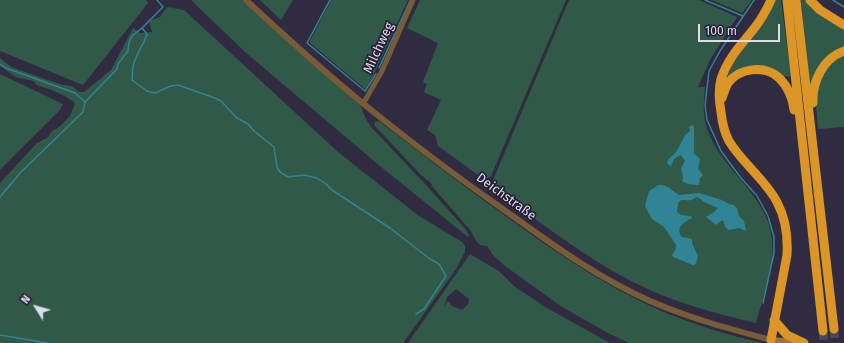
<!DOCTYPE html>
<html>
<head>
<meta charset="utf-8">
<style>
	body { margin:0 }
	#map { position:relative; width:844px; height:343px; overflow:hidden; background:#302b41; font-family:"Fira Sans",sans-serif }
	canvas { display:block }
	.north { position:absolute; left:16px; top:287px; width:40px; height:40px; -webkit-text-stroke:3px #262136; paint-order:stroke; rotate:307deg; font-size:11px; font-weight:700; line-height:16px; text-align:center; color:#dedcea }
	.north::after { content:''; display:block; margin:auto; width:14px; height:18px; background:#dedcea; clip-path:polygon(50% 0,100% 100%,50% 72%,0 100%) }
	.scale { position:absolute; left:698px; top:24px; width:82px; height:18px; box-sizing:border-box; border:2px solid #dedcea; border-top:0; padding-left:5px; font-size:12px; line-height:14px; white-space:nowrap; color:#dedcea; -webkit-text-stroke:3px #262136; paint-order:stroke }
</style>
</head>
<body>
<div id="map">
<canvas width="844" height="343"></canvas>
<div class="north">N</div>
<div class="scale">100 m</div>
</div>
<script>
const context = document.querySelector('canvas').getContext('2d');
context.lineJoin = 'round';
function paint(path, color) { context.fillStyle = color; context.fill(path, 'evenodd'); }
function strokePath(path, color, width, dash) { context.strokeStyle = color; context.lineWidth = width; context.lineCap = dash ? 'butt' : 'round'; context.setLineDash(dash || []); context.stroke(path); }
function label(font, color, halo, rows, align = 'center') {
  context.font = font + ' "Fira Sans",sans-serif'; context.lineWidth = 3.5; context.setLineDash([]); context.textBaseline = 'middle'; context.strokeStyle = halo; context.fillStyle = color; for (const [text, x, y, turn = 0] of rows) {
    context.save(); context.translate(x, y); context.rotate((+turn || 0) * Math.PI / 180); context.textAlign = isNaN(turn) ? turn : align; if (halo) context.strokeText(text, 0, 0); context.fillText(text, 0, 0); context.restore();
  }
}
paint(new Path2D(`
	M0,0H146L148,3L83,85L0,51Z
	M191,0H242L294,48L360,105L365,117L371,127L425,184L467,231L469,236L468,237L380,166L245,52Z
	M260,0H293L281,20Z
	M331,0H408L373,76L365,89L310,43V41Z
	M420,0H566L491,176L485,180L438,146L435,135L427,130L441,100L424,92L427,84L423,82L438,43L407,28Z
	M569,0H699L737,17L711,58L698,87H705C704,98 703,110 705,121C715,167 768,193 772,239C775,267 763,297 756,323C714,313 672,302 633,282C584,257 539,221 494,189L491,185Z
	M712,0H752L742,13Z
	M773,0H781L791,76L781,77L763,68L726,84L724,78Z
	M801,0H807L844,27V48L810,86Z
	M167,7L184,10L338,152L419,216L462,242L465,246V252L456,269L403,343H0V183L37,143L47,138L52,131L59,127L70,116L75,103C64,94 50,89 36,85L35,82C29,79 22,79 16,77C10,74 5,69 0,66V58L11,67L62,85L72,86L79,92H84L111,70L133,28L140,33L152,32L149,21L160,17Z
	M844,54V127L818,129L816,103L818,85L827,65Z
	M0,74L63,104L59,111L0,170Z
	M379,121C419,152 459,183 500,212C544,244 588,275 636,299C675,319 719,333 762,343H629L608,333L562,307L505,266L493,255L487,246C475,246 476,238 470,230L432,186L431,183L421,175L375,126L374,124L375,122Z
	M470,254L500,272L514,286L547,308L610,343H408ZM456,289L469,299L468,304L462,310L452,306L448,301L444,307L447,297Z`), '#305a47');
paint(new Path2D(`
	M692,125L694,126V154L696,155L700,159L698,169L703,175L700,178L699,185L688,184L682,181L683,177L681,168L685,161L681,155L674,159L671,166L668,165L667,162L669,159L677,151L685,135L690,131L689,127Z
	M658,185C668,184 671,190 679,195L699,193L722,200L729,204L734,205L737,208L739,216L744,221L746,231L739,228L729,230L725,227L723,220L715,225L714,223L706,217L714,212L718,208L704,202L699,198L696,197C690,202 687,200 681,200L678,203L677,212L681,215L691,216L692,218C683,223 675,227 682,237L692,239V243L698,256L696,264L693,265L673,257L672,255L676,249V245L664,227L652,219L645,206L649,191Z`), '#318496');
strokePath(new Path2D(`
	M330,0L307,43L365,91L376,74
	M705,0L743,16
	M754,0L720,51L709,71L705,105L707,120L721,151L741,178L757,196L768,216L774,237V253L763,303
	M833,0L844,7
	M142,28L147,34C144,45 135,55 133,67C132,71 133,76 132,80L147,91L155,93L171,86L178,85L215,98L221,101L237,118L248,124L254,131L274,147L277,167L280,172L288,177L304,175L317,178L326,184L332,190L390,228L430,259L439,264L446,276L424,309L416,314
	M0,64L6,68L75,93L85,102
	M379,68L410,1
	M0,197L21,172L83,112L85,102L117,69L118,64L128,51L129,42L132,36L142,28L163,7L157,0
	M0,335L47,343`), '#318496', 1.5);
strokePath(new Path2D(`
	M834,329L835,343
	M823,331L824,343`), '#4a465a', 9, [9, 4.5]);
strokePath(new Path2D(`
	M363,104L382,71L413,0`), '#785c37', 5);
strokePath(new Path2D(`
	M246,0C292,43 340,86 390,125C428,155 467,184 507,212C553,245 598,278 650,301C689,318 730,329 771,340`), '#785c37', 6);
strokePath(new Path2D(`
	M771,340L792,343`), '#a07435', 7);
strokePath(new Path2D(`
	M787,0L823,331
	M796,0L834,329
	M810,0L820,10L844,25
	M722,98C724,93 725,88 728,83C739,68 764,65 778,77C787,85 793,98 794,110
	M813,103C812,82 823,58 844,51
	M774,320L787,335L804,343
	M771,340L787,255C788,237 786,219 777,202C765,179 742,163 729,141C724,132 722,121 721,112C719,101 718,90 721,79C728,57 743,43 756,26C762,18 767,9 771,0`), '#db9627', 9);
label('13px', '#dedcea', '#262136', [
	["Milchweg",379,48,-65],
	["Deichstraße",506,197,36]
]);
</script>
</body>
</html>
